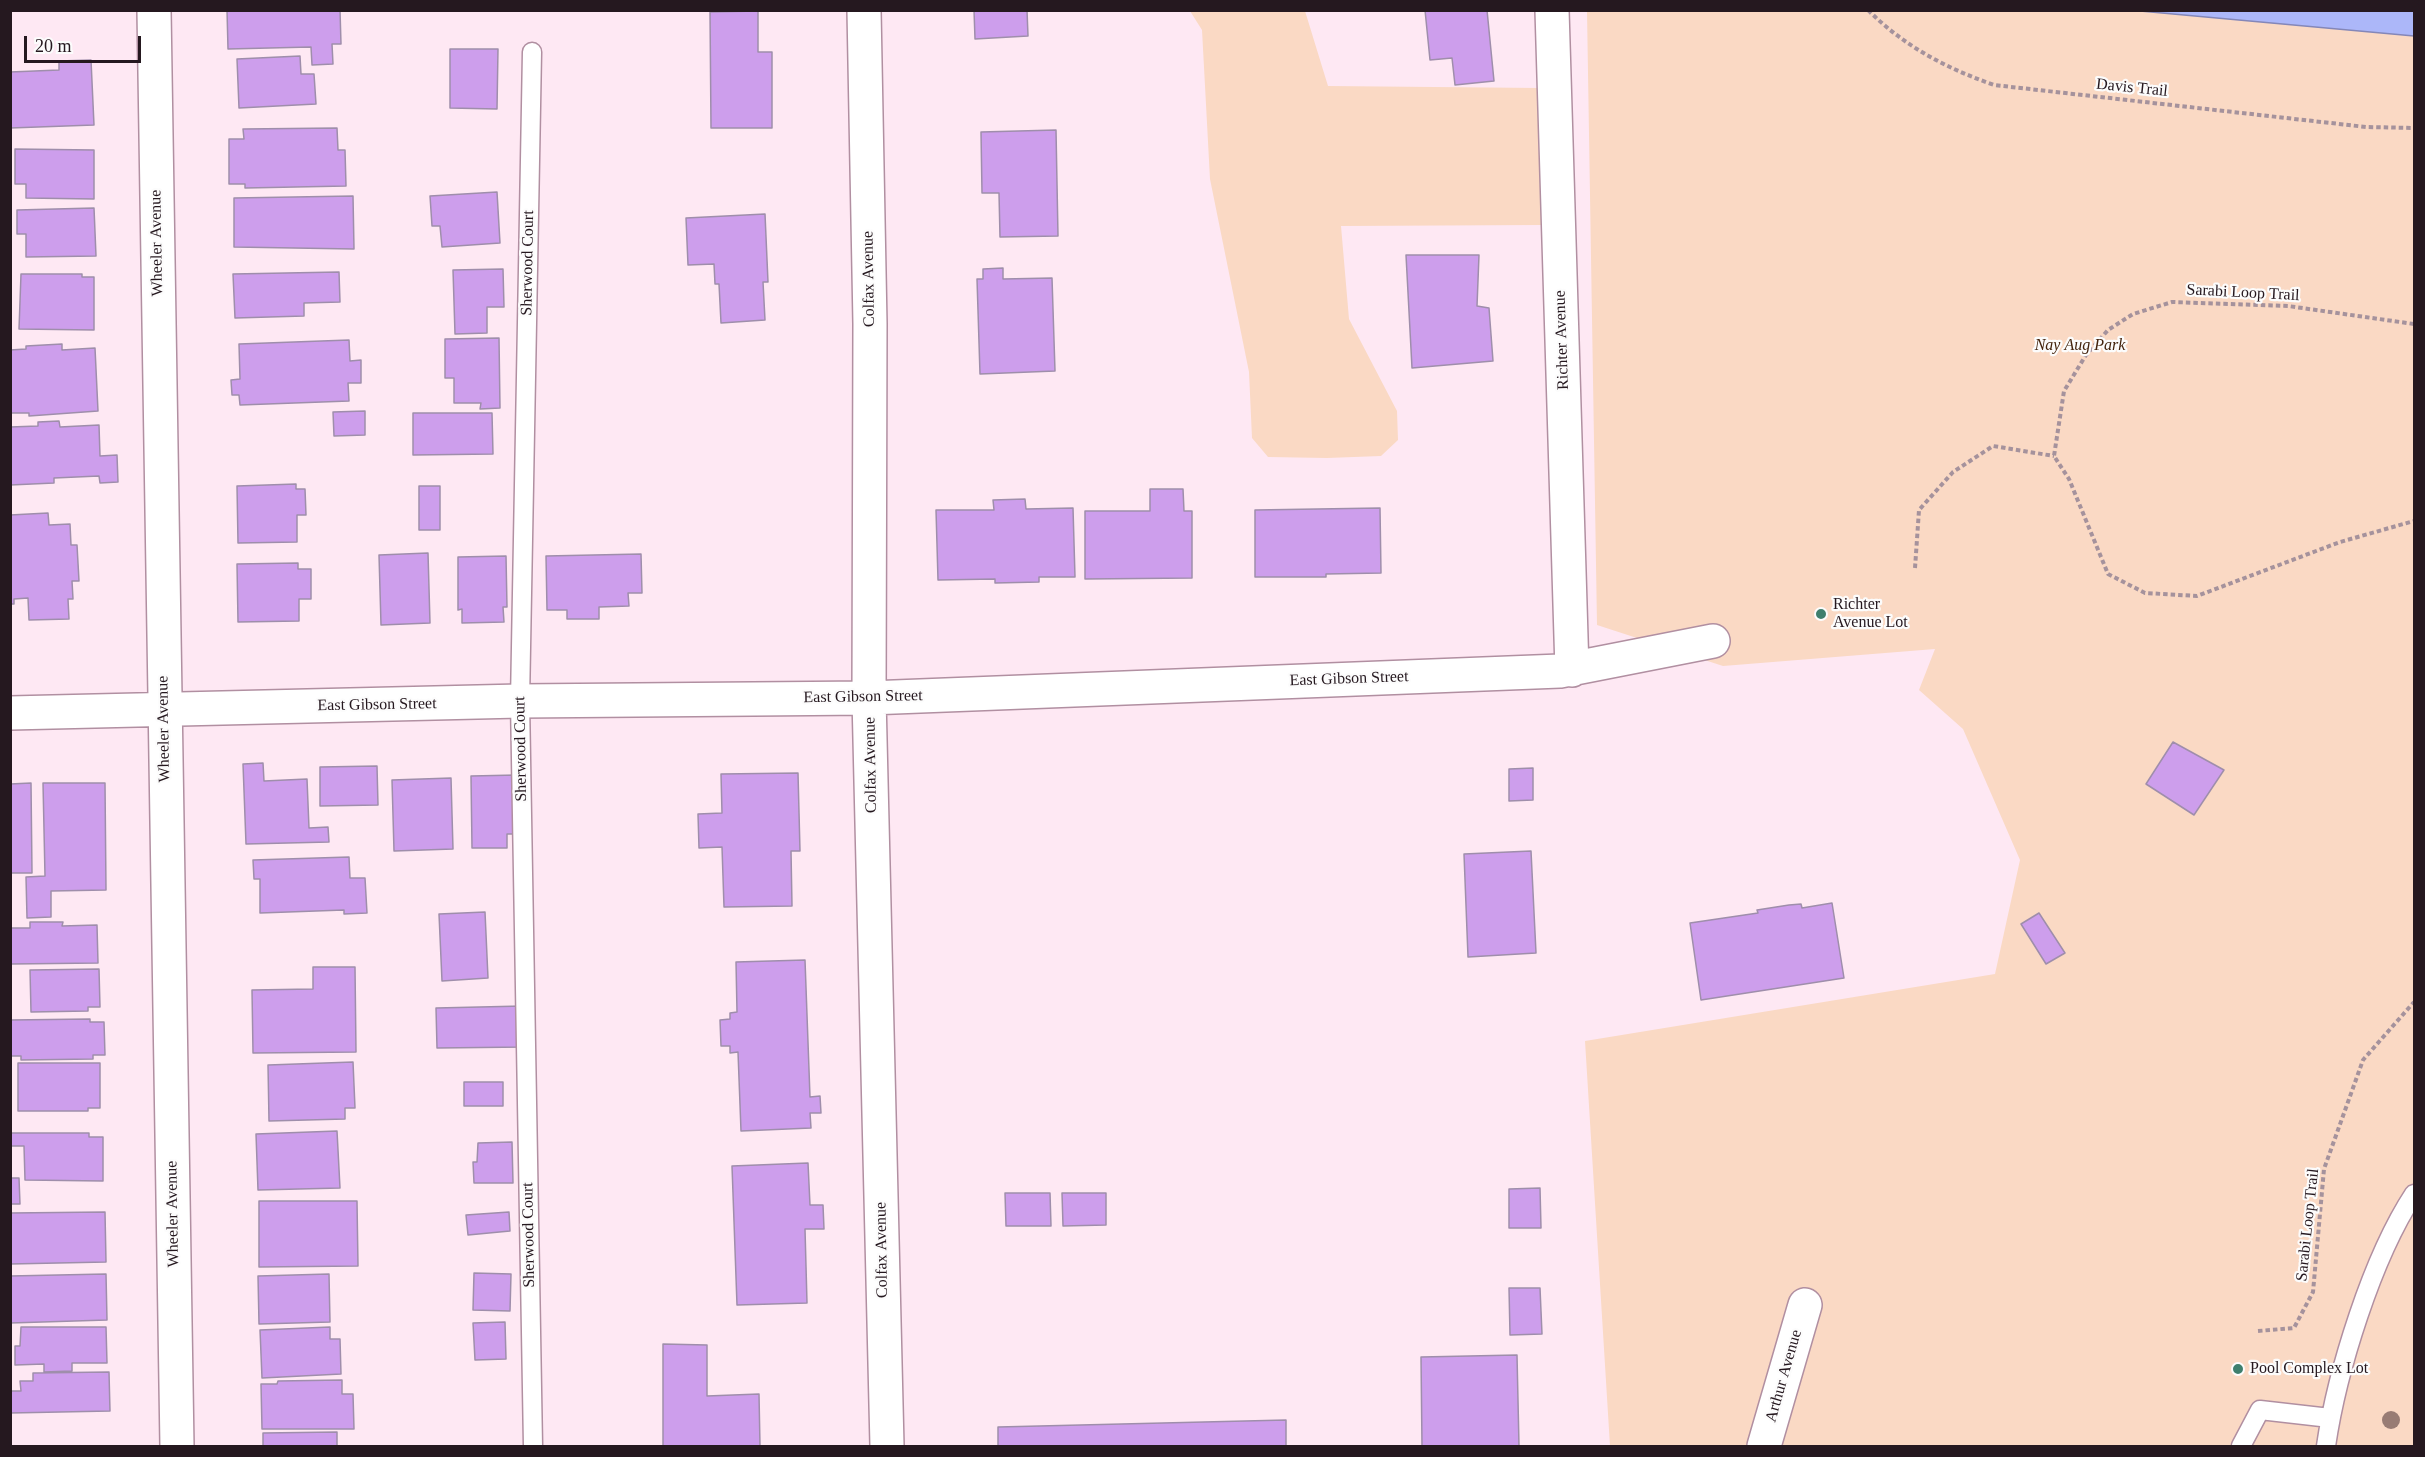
<!DOCTYPE html>
<html>
<head>
<meta charset="utf-8">
<style>
	body { margin:0 }
	#map { position:relative; width:2425px; height:1457px; overflow:hidden; background:#fee8f3; font-family:"Times New Roman",serif }
	canvas { display:block }
	.frame { position:absolute; inset:0; border:12px solid #25181f; pointer-events:none }
	.scale { position:absolute; left:24px; top:36px; width:117px; height:27px; box-sizing:border-box; border:3px solid #25181f; border-top:0; padding-left:8px; font-size:18px; line-height:21px; white-space:nowrap; color:#25181f; -webkit-text-stroke:4px #fcfcfc; paint-order:stroke }
</style>
</head>
<body>
<div id="map">
<canvas width="2425" height="1457"></canvas>
<div class="frame"></div>
<div class="scale">20 m</div>
</div>
<script>
const context = document.querySelector('canvas').getContext('2d');
context.lineJoin = 'round';
function paint(path, color) { context.fillStyle = color; context.fill(path, 'evenodd'); }
function strokePath(path, color, width, dash) { context.strokeStyle = color; context.lineWidth = width; context.lineCap = dash ? 'butt' : 'round'; context.setLineDash(dash || []); context.stroke(path); }
function label(font, color, halo, rows, align = 'center') {
  context.font = font + ' "Times New Roman",serif'; context.lineWidth = 4.5; context.setLineDash([]); context.textBaseline = 'middle'; context.strokeStyle = halo; context.fillStyle = color; for (const [text, x, y, turn = 0] of rows) {
    context.save(); context.translate(x, y); context.rotate((+turn || 0) * Math.PI / 180); context.textAlign = isNaN(turn) ? turn : align; if (halo) context.strokeText(text, 0, 0); context.fillText(text, 0, 0); context.restore();
  }
}
paint(new Path2D(`
	M1190,11H1305L1328,86L1540,88L1542,225L1341,226L1349,319L1397,411L1398,440L1381,456L1327,458L1268,457L1252,438L1249,372L1210,179L1202,30Z
	M1587,11H2414V1446H1610L1585,1041L1995,974L2020,860L1963,729L1919,690L1935,649L1723,666L1597,625Z`), '#fad9c4');
const water = new Path2D(`
	M2140,11H2414V36Z`);
paint(water, '#acb7f9');
strokePath(water, '#8487b8', 1.5);
const building = new Path2D(`
	M227,10H340L341,44H332L333,64L312,65L311,47L228,49Z
	M974,10H1027L1028,36L975,39Z
	M1425,10H1487L1494,81L1455,85L1452,58L1430,60Z
	M758,11V52H772V128H711L710,12Z
	M450,49H498L497,109L450,108Z
	M300,56L301,74H314L316,104L239,108L237,59Z
	M91,60L94,125L10,128V72L59,70V61Z
	M337,128L338,150H345L346,186L245,188V184H229V139H244L243,129Z
	M1056,130L1058,236L1000,237L999,193H982L981,132Z
	M15,149L94,150V199L26,198V184H15Z
	M497,192L500,243L442,247L440,226H432L430,196Z
	M353,196L354,249L234,247V198Z
	M94,208L96,256L26,257V234H17V210Z
	M765,214L768,282H763L765,320L721,323L719,284H715L714,264L688,265L686,218Z
	M1406,255H1479L1477,306L1489,308L1493,361L1412,368Z
	M1003,268V279L1052,278L1055,371L980,374L977,279H983V269Z
	M503,269L504,307H487V333L455,334L453,270Z
	M339,272L340,302L304,303V316L235,318L233,274Z
	M21,274H82V277H94V330L19,329Z
	M499,338L500,408L480,409L481,403H454V378H445V339Z
	M349,340L350,361L361,360V383H348L349,401L240,405L239,395H232L231,380L240,379L239,344Z
	M62,344V350L95,348L98,411L29,416V413H10V350L26,349V346Z
	M365,411V435L334,436L333,412Z
	M413,413H492L493,454L413,455Z
	M59,421L60,427L99,425L100,456L117,455L118,482L100,483L99,476L54,478V483L10,485V427L38,426V422Z
	M296,484V489H305L306,515H297V542L238,543L237,486Z
	M419,486H440V530H419Z
	M1150,489H1183L1184,511H1192V578L1085,579V511H1150Z
	M1025,499L1026,509L1073,508L1075,577H1039V582L995,583V579L938,580L936,510H994L993,500Z
	M1380,508L1381,573L1326,574V577H1255V510Z
	M48,513L49,525L70,524L71,545H77L79,581H72L73,599H68L69,619L29,620L28,598L14,599V604H10V515Z
	M428,553L430,623L381,625L379,555Z
	M641,554L642,593H628L629,606L599,607V619H567V610H547L546,556Z
	M506,556L507,607H503L504,622L462,623V609L458,610V557Z
	M298,563V569H311V599H299V621L238,622L237,564Z
	M2173,742L2224,770L2194,815L2146,784Z
	M263,763L264,781L307,779L309,828L328,827L329,842L246,844L243,764Z
	M377,766L378,805L320,806V767Z
	M1533,768V800L1509,801V769Z
	M798,773L800,851H791L792,906L724,907L722,847L699,848L698,814L722,813L721,774Z
	M517,775L519,834H507V848H472L471,776Z
	M451,778L453,849L394,851L392,780Z
	M31,783L32,873H10V784Z
	M43,783H105L106,890L51,891V917L27,918L26,877L45,876Z
	M1531,851L1536,953L1468,957L1464,854Z
	M349,857L350,878H365L367,913L344,914V910L260,913V879H254L253,860Z
	M1832,903L1844,978L1701,1000L1690,923L1758,913L1757,910L1789,905L1801,904L1802,908Z
	M485,912L488,978L442,981L439,914Z
	M2039,913L2065,953L2046,964L2021,924Z
	M30,922H63L62,926L97,925L98,963L11,964V928H30Z
	M805,960L810,1097L820,1096L821,1113H810L811,1128L741,1131L738,1052L730,1053V1046H721L720,1020L730,1019V1013L737,1012L736,962Z
	M313,967H355L356,1052L253,1053L252,990L313,989Z
	M99,969L100,1007H88V1011L31,1012L30,970Z
	M523,1006L525,1047L437,1048L436,1008Z
	M90,1019V1022H104L105,1055H93V1059L21,1060V1056H10V1020Z
	M353,1062L355,1108H345V1119L269,1121L268,1065Z
	M18,1063H100V1108H88V1111H18Z
	M464,1082H503V1106H464Z
	M337,1131L340,1188L258,1190L256,1134Z
	M10,1133H89V1137H103V1181L25,1180L24,1146H10Z
	M512,1142L513,1183H474L473,1162H477L478,1143Z
	M808,1163L810,1205H823L824,1229H805L807,1303L737,1305L732,1166Z
	M10,1178H19L20,1204H10Z
	M1540,1188L1541,1228H1509V1189Z
	M1005,1193H1050L1051,1226H1006Z
	M1062,1193H1106V1225L1063,1226Z
	M259,1201H357L358,1266L259,1267Z
	M105,1212L106,1262L10,1264V1213Z
	M509,1212L510,1231L468,1235L466,1215Z
	M474,1273L511,1274L510,1311L473,1310Z
	M106,1274L107,1320L10,1323V1276Z
	M329,1274L330,1322L259,1324L258,1276Z
	M1509,1288H1540L1542,1334L1510,1335Z
	M505,1322L506,1359L475,1360L473,1323Z
	M21,1327H106L107,1363H72V1371L44,1372V1364L15,1365V1346H20Z
	M330,1327V1339H340L341,1374L262,1378L260,1330Z
	M663,1344L707,1345V1396L759,1394L760,1446H663Z
	M1517,1355L1519,1446H1422L1421,1357Z
	M109,1372L110,1411L10,1413V1391H21L20,1381H33V1373Z
	M342,1380V1394H353L354,1429H262L261,1384H277L278,1381Z
	M1286,1420V1446H998V1427Z
	M337,1432V1446H263V1433Z`);
paint(building, '#cd9eec');
strokePath(building, '#9f8eab', 1.5);
const service = new Path2D(`
	M532,52L520,701L533,1446
	M2241,1446L2260,1410L2330,1418
	M2326,1446C2337,1371 2372,1258 2414,1194`);
const minor = new Path2D(`
	M154,10L177,1446
	M864,10L870,324L869,698L887,1446
	M1552,10L1572,670
	M10,713L520,701L869,698L1560,671L1713,641
	M1764,1446L1805,1305`);
strokePath(service, '#b18fa1', 21);
strokePath(minor, '#b18fa1', 36);
strokePath(new Path2D(`
	M1868,10C1905,47 1946,68 1994,85L2366,127L2414,128
	M2414,324L2288,306L2172,302L2133,314L2108,330L2086,355L2064,391L2054,456L2069,479L2108,574L2145,593L2197,596L2340,542L2414,521
	M1915,568L1919,510L1953,472L1993,446L2054,456
	M2258,1331L2294,1328L2313,1292L2324,1169L2363,1060L2414,1002`), '#a5929c', 4, [4.5, 3]);
strokePath(service, '#fff', 18);
strokePath(minor, '#fff', 33);
context.fillStyle = '#987c74';
for (const [x, y] of [
	[2391,1420]
]) { context.beginPath(); context.arc(x, y, 9, 0, 2 * Math.PI); context.fill(); }
for (const [x, y, r, color] of [
	[1821,614,6,"#3f7f6d"],
	[2238,1369,6,"#3f7f6d"]
]) { const dot = new Path2D(); dot.arc(x, y, r, 0, 2 * Math.PI); context.fillStyle = color; context.fill(dot); strokePath(dot, '#fcfcfc', 2); }
label('16px', '#25181f', '#fcfcfc', [
	["Davis Trail",2132,88,6],
	["Wheeler Avenue",157,243,-91],
	["Sherwood Court",528,263,-89],
	["Colfax Avenue",869,279,-91],
	["Sarabi Loop Trail",2243,293,3],
	["Richter Avenue",1562,340,-92],
	["East Gibson Street",1349,679,-2],
	["East Gibson Street",863,697,-1],
	["East Gibson Street",377,705,-1],
	["Wheeler Avenue",164,729,-91],
	["Sherwood Court",521,749,-91],
	["Colfax Avenue",871,765,-91],
	["Wheeler Avenue",173,1214,-91],
	["Sarabi Loop Trail",2308,1225,-84],
	["Sherwood Court",529,1235,-91],
	["Colfax Avenue",882,1250,-91],
	["Arthur Avenue",1784,1376,-74]
]);
label('italic 16px', '#44240d', '#fcfcfc', [
	["Nay Aug Park",2080,346]
]);
label('16px', '#25181f', '#fcfcfc', [
	["Richter",1833,605],
	["Avenue Lot",1833,623],
	["Pool Complex Lot",2250,1369]
], 'left');
</script>
</body>
</html>
